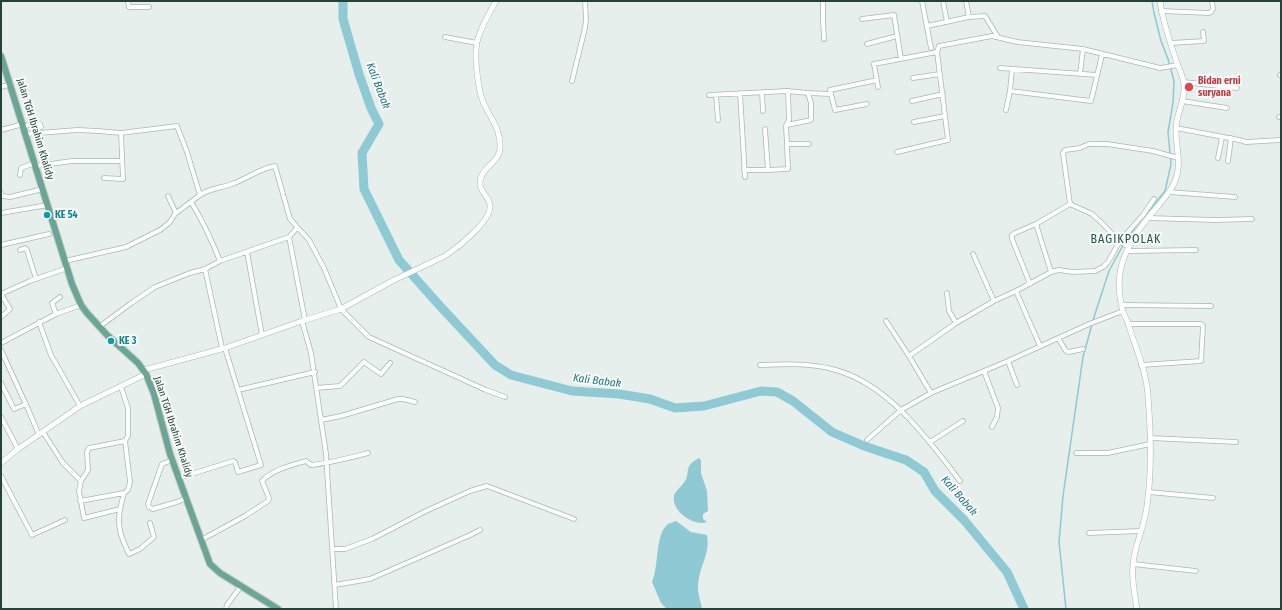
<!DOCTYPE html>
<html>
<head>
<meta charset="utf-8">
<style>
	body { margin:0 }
	#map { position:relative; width:1282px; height:610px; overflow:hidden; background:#e6efeb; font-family:"Fira Sans Condensed",sans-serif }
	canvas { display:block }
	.frame { position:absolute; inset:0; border:2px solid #24423a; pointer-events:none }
</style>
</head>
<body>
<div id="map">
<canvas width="1282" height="610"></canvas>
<div class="frame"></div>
</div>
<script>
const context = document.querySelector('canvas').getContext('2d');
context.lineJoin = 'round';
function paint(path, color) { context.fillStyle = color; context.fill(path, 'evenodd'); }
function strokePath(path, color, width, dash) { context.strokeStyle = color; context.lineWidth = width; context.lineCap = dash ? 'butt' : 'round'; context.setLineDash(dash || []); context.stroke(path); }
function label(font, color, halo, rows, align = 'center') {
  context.font = font + ' "Fira Sans Condensed",sans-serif'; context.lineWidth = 4; context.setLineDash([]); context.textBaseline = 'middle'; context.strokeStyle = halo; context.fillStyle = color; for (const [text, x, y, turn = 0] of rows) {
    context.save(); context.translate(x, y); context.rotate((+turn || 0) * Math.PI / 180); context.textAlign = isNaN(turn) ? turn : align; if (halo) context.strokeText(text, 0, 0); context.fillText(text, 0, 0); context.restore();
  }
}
paint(new Path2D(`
	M699,458L701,460V473L707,491L708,511L703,514V519L707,522C694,527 671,511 674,496C675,491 682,486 685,481C688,477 687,471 689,466C691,463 695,460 699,458Z
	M676,521L691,532L707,535C710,552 702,562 699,578C696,589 700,598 702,609H667L661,603L652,582C658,567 656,546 662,532C663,529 666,526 668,524Z`), '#8ec9d4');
strokePath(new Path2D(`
	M1147,213L1165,191L1171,164L1168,132L1173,103L1174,81L1168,59L1161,41L1154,13L1152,1
	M1066,609L1059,542L1063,496L1083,357L1094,317L1109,271L1127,238L1141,220`), '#8ec9d4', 1.5);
strokePath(new Path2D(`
	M343,1V19L359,74L371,108L379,124L362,153L364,189L399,260L440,306L495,365L511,375L572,391L619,394L650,399L675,408L704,406L761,391L777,392L793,401L832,432L864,446L906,460L924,472L935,491L964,520L1007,572L1024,609`), '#8ec9d4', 9);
const minor = new Path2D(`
	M128,1L129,7H149
	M823,1V21L824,39
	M922,1L931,48
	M943,1L947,22
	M966,1L969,17
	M1161,11L1209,13L1211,12L1213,9L1212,1
	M862,19L894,15L901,59
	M927,26L969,17L985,16L998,37
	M445,37L477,43
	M1171,43L1204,41L1203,32
	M867,44L897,36
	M1000,68L1097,75
	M1080,74L1083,49
	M1280,75H1281
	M913,78L940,74
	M572,81L585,28L586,19L585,1
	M1184,82L1237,88
	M1,87L11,84
	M878,87L874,64L937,52
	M788,91L789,120L786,126L787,144H809
	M1010,91L1091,101L1102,55
	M762,92L763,111
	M740,93L745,177
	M709,95L787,91L808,93
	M716,95L718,120
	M912,101L943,94
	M1182,101L1227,108
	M867,104L835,110L830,90L877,80
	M1006,110L1010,91L1012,69
	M1279,117H1281
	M914,122L945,116
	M787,125L811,120V103L808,93L831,94
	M24,127L34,122L40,124L41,127
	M1176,128L1239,140L1246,142L1281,140
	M765,129L768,170L788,169L787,144
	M1,130L23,124
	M26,134L77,130L98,131L121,133L177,126L187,152L200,195L175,214L169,223L160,230L126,247L65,261
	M897,152L948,140L937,52L939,46L992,36L1017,42L1083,49L1160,68L1178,65
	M1218,158L1222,137
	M1228,161L1231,138
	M36,166L72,161H122
	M744,170H768
	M20,175L21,168L35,163
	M104,178L123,179L121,133
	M1169,192L1235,197
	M1,193L2,196L10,197L43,189
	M200,195C210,188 221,188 232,184C247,179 260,168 275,166L290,219L309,240L324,268L341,309L369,337L486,390L505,397
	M168,196L176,213
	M191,202C203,221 212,241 220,261
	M1070,204L1063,153L1065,150L1080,148L1089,144H1107L1153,151L1178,158
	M1,213L48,205
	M1148,218L1215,220L1252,219
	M1036,224L1051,272
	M289,237L305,320
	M1,245L49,234
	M20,250L25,248L27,250L36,279
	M1128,251L1196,250
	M247,252L262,335
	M973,254L994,301
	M205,269L222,348
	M1030,284L1012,239V235L1015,233L1036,224L1070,204L1092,214L1103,224L1115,237L1129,248
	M1016,291L1040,346
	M947,293L949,311L956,323
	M1,294L30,281L67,268
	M1,294L10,309L1,317
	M1122,305L1211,306
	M56,314L52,303L60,297
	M302,321L311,353L326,454L336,609
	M886,321L909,356L931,393
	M39,322L51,355L80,406
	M1129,324H1201L1203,326L1201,361L1141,365
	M99,327L130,304L155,287L190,273L205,269L220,261L289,237L297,228
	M1058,338L1066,351L1069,352L1083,349
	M1,343L56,314L81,305
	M1,350L28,409L39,435
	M909,356L956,323L994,301L1016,291L1051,272L1059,270L1073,272L1095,271L1103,267L1108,262L1120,241L1143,215L1154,199
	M1008,361L1017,385
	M760,365C784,364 809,363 832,369C887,382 928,439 960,481
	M984,371L998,408L997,417L992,427
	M1,383L14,409L26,404
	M121,387L128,408V436L125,441
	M316,388L340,386L364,362L381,374L390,363
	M238,390L315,372
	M1,417L18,449
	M321,420L341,416L398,399H403L415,402
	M43,432L63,463L81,481L79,491L84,518L120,509L124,493
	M1150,438L1236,442
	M867,440L901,410L931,393L1008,361L1089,324L1123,311
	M930,442L963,421
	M1076,453H1108L1150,444
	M172,460L162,464L148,504L149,507L153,509L177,502L186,498
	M1,476L32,535L65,520
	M179,478L233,461L235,462L238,472L261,465L225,348
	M1149,492L1213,498
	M80,501L124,493L128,490L130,482L125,441L89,448L87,452L88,470L81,481
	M120,509C117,528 121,537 129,554L140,549L154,537L150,523
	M1089,533L1141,531
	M201,540L245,516L268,501L269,498L262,481C272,470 291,465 306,461L311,465C331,463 349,458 368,453
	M332,549H345L372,539L426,511L470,491L487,486L574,519
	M1133,564L1196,571
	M335,585L370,579L468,536L480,530
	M226,609L227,605L241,586`);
const tertiary = new Path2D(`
	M144,370L225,348L302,321L341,309L394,280L445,256C457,248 492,221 490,205C489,197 480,192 480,183C480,167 500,163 500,148C501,131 493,122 486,108C478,95 474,58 477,42C480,28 489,14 496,1
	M1,463L18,449L80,406L146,374
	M1137,609C1134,590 1130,571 1135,552C1139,536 1145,522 1147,506C1152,470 1151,433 1148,397C1147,373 1136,349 1129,326C1128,321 1125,317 1123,312C1120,300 1118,285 1120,273C1124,247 1142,224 1159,205C1165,197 1172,190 1175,181C1182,165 1176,147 1176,131C1175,115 1186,101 1184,84C1183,75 1178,67 1176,60C1170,42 1162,19 1160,1`);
const primary = new Path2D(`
	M1,56L72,284L81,305L87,313L107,335L138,363L146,374L154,394L170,454L210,564L220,573L278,609`);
strokePath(minor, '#a8b8b2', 5.5);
strokePath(tertiary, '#a8b8b2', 6);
strokePath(primary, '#c2cac8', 8);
strokePath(minor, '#fff', 4);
strokePath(tertiary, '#fff', 5);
strokePath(primary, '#6aa596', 6);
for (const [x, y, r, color] of [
	[1189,87,5,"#e0444e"],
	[47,215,4,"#0f9aa8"],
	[111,341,4,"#0f9aa8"]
]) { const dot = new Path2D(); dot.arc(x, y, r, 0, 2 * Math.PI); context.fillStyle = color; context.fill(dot); strokePath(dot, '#f7fbf9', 1.5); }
label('bold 10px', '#be3a42', '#f7fbf9', [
	["Bidan erni",1198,81],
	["suryana",1198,93]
], 'left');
label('10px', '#24423a', '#f7fbf9', [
	["Jalan TGH Ibrahim Khalidy",35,129,73],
	["Jalan TGH Ibrahim Khalidy",173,427,72]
]);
label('bold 10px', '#0d838f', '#f7fbf9', [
	["KE 54",55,215],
	["KE 3",119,341]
], 'left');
label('italic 11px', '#1c6f80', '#f7fbf9', [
	["Kali Babak",378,86,69],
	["Kali Babak",597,381,7],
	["Kali Babak",959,496,49]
]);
context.letterSpacing = '1px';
label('12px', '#1f5548', '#f7fbf9', [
	["BAGIKPOLAK",1126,240]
]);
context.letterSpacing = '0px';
</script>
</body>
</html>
